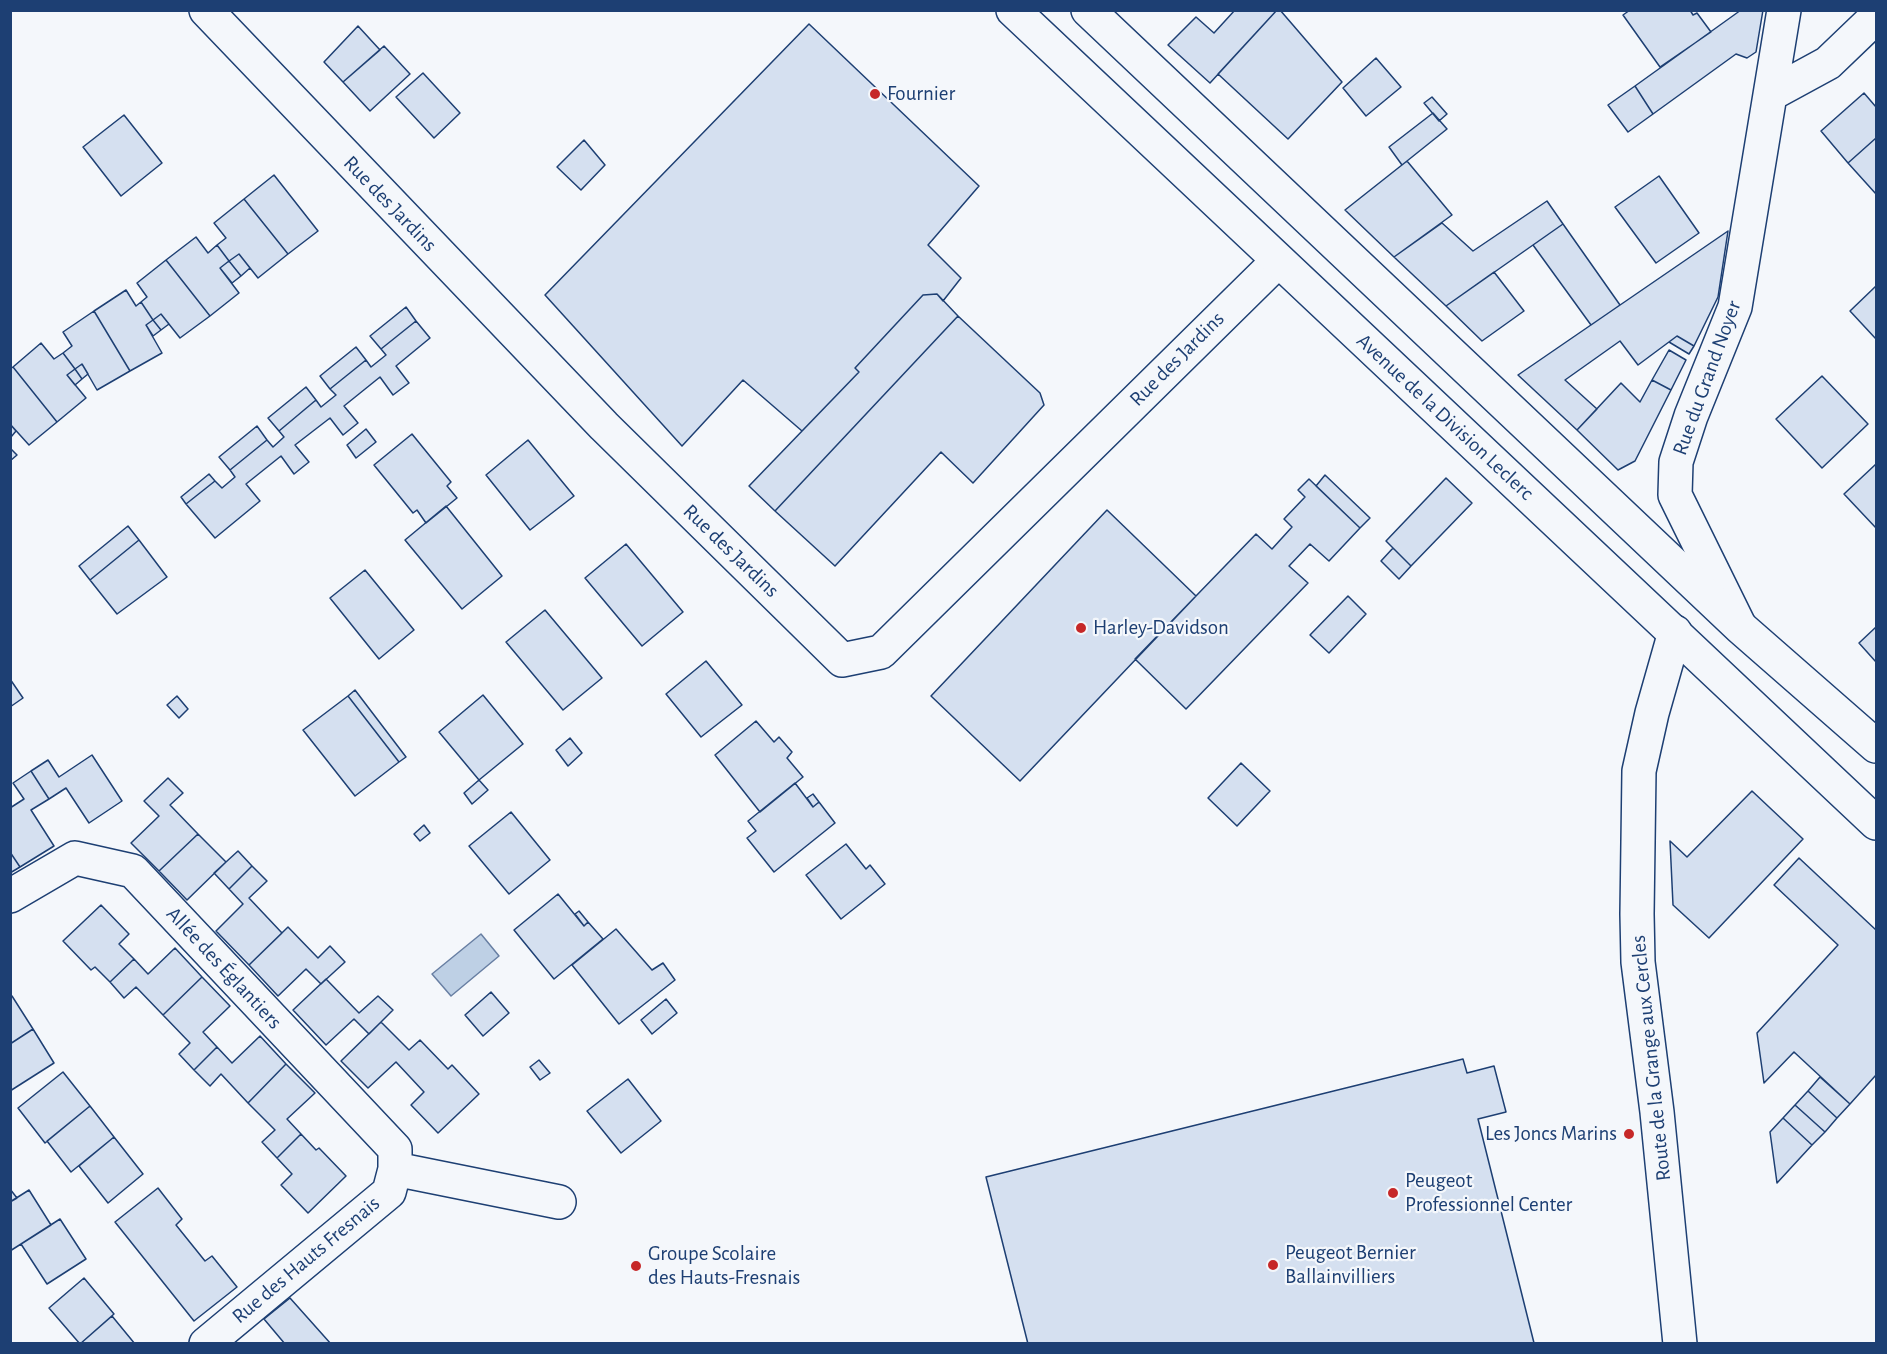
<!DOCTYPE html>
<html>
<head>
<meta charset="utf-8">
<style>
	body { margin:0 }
	#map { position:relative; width:1887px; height:1354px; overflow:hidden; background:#f4f7fb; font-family:"Alegreya Sans",sans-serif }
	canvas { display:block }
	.frame { position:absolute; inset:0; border:12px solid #1d3f73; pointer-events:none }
</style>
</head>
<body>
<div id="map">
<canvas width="1887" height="1354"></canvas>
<div class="frame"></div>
</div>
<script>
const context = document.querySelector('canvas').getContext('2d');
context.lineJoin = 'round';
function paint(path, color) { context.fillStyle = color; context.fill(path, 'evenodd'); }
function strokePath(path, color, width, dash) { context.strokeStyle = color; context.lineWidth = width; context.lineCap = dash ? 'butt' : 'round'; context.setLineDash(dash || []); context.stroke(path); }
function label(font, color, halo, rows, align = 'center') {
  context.font = font + ' "Alegreya Sans",sans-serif'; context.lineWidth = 4.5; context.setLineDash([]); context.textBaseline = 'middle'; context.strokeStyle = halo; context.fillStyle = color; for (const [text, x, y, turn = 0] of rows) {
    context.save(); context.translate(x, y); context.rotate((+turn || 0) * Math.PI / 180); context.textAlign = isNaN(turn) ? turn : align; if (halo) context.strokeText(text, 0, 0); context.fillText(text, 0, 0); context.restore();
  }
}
const water = new Path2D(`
	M481,934L499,956L451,996L432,974Z`);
paint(water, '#bed0e5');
strokePath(water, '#687fa3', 1.5);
const building = new Path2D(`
	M1235,10H1277L1210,83L1168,45L1196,17L1214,33Z
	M1277,10H1280L1342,82L1288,139L1218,74Z
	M1630,10H1690L1693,15L1697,13L1711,32L1660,67L1623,15Z
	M1741,10H1763L1756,52L1747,58L1736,54L1653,114L1635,86Z
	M809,24L979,186L928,245L961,278L943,301L937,294L923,295L855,368L859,372L802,431L743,380L682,446L545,295Z
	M358,26L380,50L343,82L324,62Z
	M384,46L410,74L370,111L343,82Z
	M1376,58L1401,87L1366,116L1343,88Z
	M423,73L460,113L434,138L396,97Z
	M1635,86L1653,114L1628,132L1608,105Z
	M1864,93L1876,107V138L1848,163L1821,131Z
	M1432,97L1447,114L1439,121L1424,103Z
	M1433,113L1447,129L1402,165L1389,147Z
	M124,115L162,163L121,196L83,147Z
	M1876,138V194L1848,163Z
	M584,140L605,165L581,190L557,167Z
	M1407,161L1452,215L1394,257L1345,210Z
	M274,175L318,231L288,254L244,199Z
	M1659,176L1699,233L1656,263L1615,207Z
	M244,199L288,254L258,278L239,254L229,261L217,245L226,238L214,223Z
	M1547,201L1563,224L1446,306L1394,257L1442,223L1473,251Z
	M1563,224L1620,305L1591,325L1533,245Z
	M1728,231L1718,297L1694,346L1677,336L1638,365L1620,341L1565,380L1597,409L1577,430L1518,375Z
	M196,237L208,253L217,245L229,261L220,268L239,293L210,316L166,260Z
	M239,254L250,268L241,276L229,261Z
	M166,260L210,316L180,338L161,314L153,320L141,302L147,297L137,283Z
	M229,261L241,276L232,283L220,268Z
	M1494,272L1524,311L1482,341L1446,306Z
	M1876,286V339L1850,311Z
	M126,290L136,306L141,302L153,320L146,325L162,353L130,371L94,311Z
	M937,294L958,316L775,511L749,486L859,372L855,368L923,295Z
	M406,307L416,321L381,349L370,336Z
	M94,311L130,371L97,390L82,364L75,369L63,353L72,346L63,332Z
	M161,314L169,324L161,330L153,320Z
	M958,316L1040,393L1044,405L973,483L941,452L835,566L775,511Z
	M153,320L161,330L153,336L146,325Z
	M416,321L430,338L396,366L409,383L393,395L380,377L344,406L358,423L343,435L330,418L295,445L309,462L294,474L281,456L246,484L260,501L215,538L186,504L215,481L222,488L235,477L230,470L267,440L273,447L284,437L279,431L316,400L321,407L336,395L330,389L366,360L371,367L386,355L381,349Z
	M1677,336L1694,346L1689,354L1669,342Z
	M41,343L54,359L63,353L75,369L67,375L86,398L57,422L13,367Z
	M356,347L366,360L330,389L320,376Z
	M1669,350L1686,360L1671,390L1652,380Z
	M82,364L88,374L82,379L75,369Z
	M13,367L57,422L29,445L10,424V369Z
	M75,369L82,379L75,385L67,375Z
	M1822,376L1868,424L1822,468L1776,419Z
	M1652,380L1671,390L1635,461L1618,470L1577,430L1621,383L1640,402Z
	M306,387L316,400L279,431L268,418Z
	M10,424L16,431L11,437H10Z
	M257,426L267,440L230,470L219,457Z
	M366,429L376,442L356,458L347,445Z
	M412,434L451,482L447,486L457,498L426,523L417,510L413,513L374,465Z
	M528,440L574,496L530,530L486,475Z
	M10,448L17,455L10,461Z
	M1876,464V528L1844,494Z
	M209,474L215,481L186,504L181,497Z
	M1325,475L1370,518L1360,528L1316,486Z
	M1446,478L1472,503L1411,566L1386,541Z
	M1309,479L1360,528L1329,561L1310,544L1289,566L1308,583L1186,709L1135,659L1256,534L1272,549L1292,527L1284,519L1305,497L1298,490Z
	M446,506L502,576L462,609L405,540Z
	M1107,510L1196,596L1020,781L931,696Z
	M128,526L139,540L90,580L79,566Z
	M139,540L167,577L117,614L90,580Z
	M626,544L683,612L642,646L585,578Z
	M1393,548L1411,566L1399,579L1381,561Z
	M365,570L414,630L379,659L330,598Z
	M1348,596L1366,614L1329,653L1310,635Z
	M545,610L602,678L563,710L506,642Z
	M1876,627V662L1859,643Z
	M706,661L742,705L701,737L666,694Z
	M10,679L23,698L10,707Z
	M355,690L406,757L399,762L348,696Z
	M483,695L523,744L479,780L439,732Z
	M177,696L188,709L179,718L167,705Z
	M348,696L399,762L355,796L303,730Z
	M756,721L774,742L779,737L792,752L787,758L803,777L760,812L715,755Z
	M570,738L582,753L568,766L556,750Z
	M92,755L122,801L89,823L66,788L49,799L31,771L48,760L59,777Z
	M1241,763L1270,791L1237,826L1208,798Z
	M31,771L49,799L31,810L54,846L20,867L10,852V808L24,799L13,783Z
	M168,778L183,793L170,805L198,834L159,871L131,843L159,816L144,801Z
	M479,780L488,790L472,804L464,793Z
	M795,783L813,807L819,802L835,823L774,872L747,838L756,831L748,821Z
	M1752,791L1803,839L1709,938L1673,905L1670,841L1687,857Z
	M813,794L819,802L813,807L807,798Z
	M511,812L550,860L509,894L469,846Z
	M424,825L430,833L420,841L414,834Z
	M198,834L226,862L187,900L159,871Z
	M846,844L866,869L870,865L885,884L841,919L806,875Z
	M238,851L252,866L229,889L214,873Z
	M10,852L20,867L10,873Z
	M1799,858L1876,930V1075L1850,1104L1794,1052L1764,1083L1757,1033L1838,945L1774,885Z
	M252,866L267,881L249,898L282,933L249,965L216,931L243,904L229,889Z
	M558,894L584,926L588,922L603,939L554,979L514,930Z
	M101,905L129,934L119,944L134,959L110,982L95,967L91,970L63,941Z
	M579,911L588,922L584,926L575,914Z
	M288,927L318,958L330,946L345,962L321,984L306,969L278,996L249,965Z
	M616,929L652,970L663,963L675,980L619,1024L572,965Z
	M175,948L202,977L163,1015L136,987L124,998L110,982L134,959L148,974Z
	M202,977L230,1006L203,1032L217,1047L194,1070L179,1054L190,1043L163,1015Z
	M326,979L359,1013L378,996L393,1010L369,1034L354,1019L326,1045L293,1010Z
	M491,992L509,1013L483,1036L465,1015Z
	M12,996L33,1029L10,1044V997Z
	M666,999L677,1013L652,1034L641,1020Z
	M381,1022L409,1050L420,1040L448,1069L452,1065L479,1094L438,1133L411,1105L424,1092L396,1062L368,1088L341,1061Z
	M33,1029L54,1063L10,1091V1044Z
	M260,1036L286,1064L248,1103L221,1074L210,1086L194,1070L217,1047L232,1063Z
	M1463,1059L1467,1073L1494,1066L1506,1112L1478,1119L1534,1343L1028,1344L986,1177Z
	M539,1060L550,1073L540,1080L530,1067Z
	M286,1064L315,1093L287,1119L301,1134L277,1158L262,1142L275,1130L248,1103Z
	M63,1072L90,1106L45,1143L18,1108Z
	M1820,1077L1850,1104L1837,1118L1808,1091Z
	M628,1079L661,1121L621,1153L587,1111Z
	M1808,1091L1837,1118L1825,1132L1795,1105Z
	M1795,1105L1825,1132L1812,1145L1783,1118Z
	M90,1106L114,1137L71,1172L47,1141Z
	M1783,1118L1812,1145L1777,1183L1770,1132Z
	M301,1134L316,1150L319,1148L346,1176L308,1213L281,1185L292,1174L277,1158Z
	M114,1137L143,1174L108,1203L79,1166Z
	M158,1188L182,1219L176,1225L205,1261L212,1256L237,1287L194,1321L115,1222Z
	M10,1189L17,1198L10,1202Z
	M29,1190L51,1225L10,1251V1202Z
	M60,1219L86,1259L47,1284L21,1244Z
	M84,1278L114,1314L80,1344L49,1308Z
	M290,1298L331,1344H285L264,1319Z
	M112,1316L135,1344H80Z`);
paint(building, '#d5e0f0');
strokePath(building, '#1d3f73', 1.5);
const minor = new Path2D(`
	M206,10L604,426L842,660L881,652L1278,261
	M1771,94L1828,63L1876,17
	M1739,625L1675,495L1676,462L1691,416L1735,307L1784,10
	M1675,632L1652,713L1639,771L1637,914L1638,962L1657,1112L1680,1344
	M10,896L75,858L133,871L395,1149V1169L389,1192L206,1344
	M395,1169L559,1202`);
const primary = new Path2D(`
	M1013,10L1876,823
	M1088,10L1740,627L1876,746`);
strokePath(minor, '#1d3f73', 36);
strokePath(primary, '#1d3f73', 36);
strokePath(minor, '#f4f7fb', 33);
strokePath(primary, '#f4f7fb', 33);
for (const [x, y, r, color] of [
	[875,94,6,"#c62828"],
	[1081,628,6,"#c62828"],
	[1629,1134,6,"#c62828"],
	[1393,1193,6,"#c62828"],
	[1273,1265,6,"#c62828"],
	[636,1266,6,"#c62828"]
]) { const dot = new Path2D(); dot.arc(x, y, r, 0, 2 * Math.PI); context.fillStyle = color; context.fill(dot); strokePath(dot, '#f4f7fb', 2); }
label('21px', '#1d3f73', '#f4f7fb', [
	["Fournier",887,94],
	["Harley-Davidson",1093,628],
	["Les Joncs Marins",1617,1134,"right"],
	["Peugeot",1405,1181],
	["Professionnel Center",1405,1205],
	["Peugeot Bernier",1285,1253],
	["Ballainvilliers",1285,1277],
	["Groupe Scolaire",648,1254],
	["des Hauts-Fresnais",648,1278]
], 'left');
label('21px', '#1d3f73', '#f4f7fb', [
	["Rue des Jardins",390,204,46],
	["Rue des Jardins",1177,359,-45],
	["Rue du Grand Noyer",1707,378,-70],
	["Avenue de la Division Leclerc",1445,417,43],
	["Rue des Jardins",731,551,44],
	["Allée des Églantiers",224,968,47],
	["Route de la Grange aux Cercles",1651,1058,-96],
	["Rue des Hauts Fresnais",306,1260,-40]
]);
</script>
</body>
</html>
